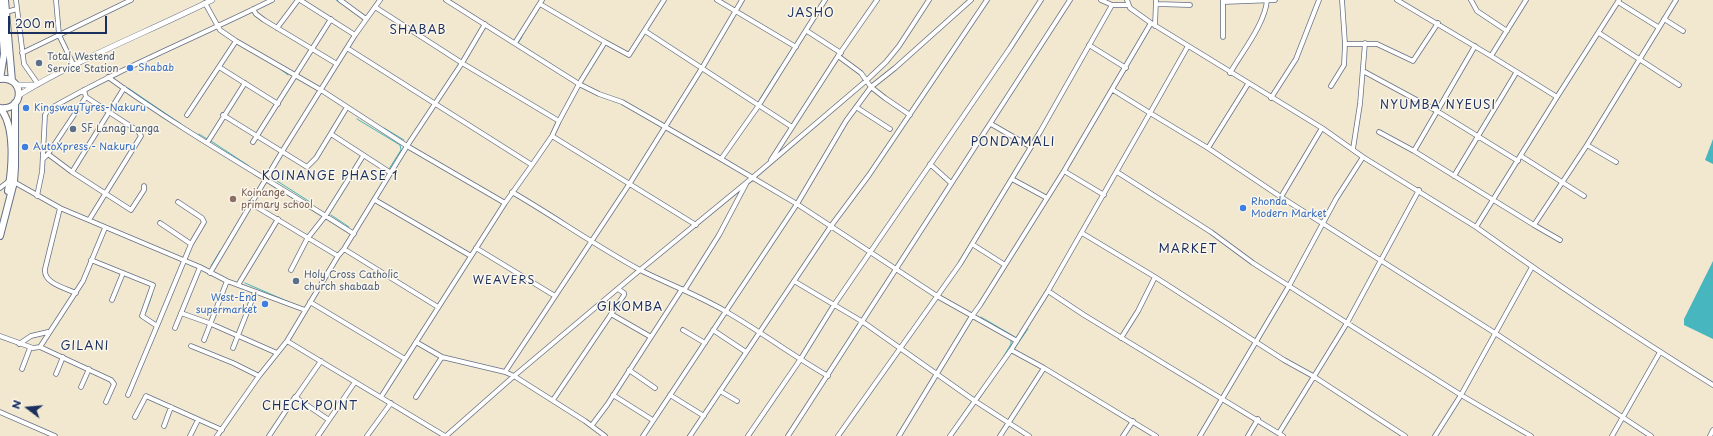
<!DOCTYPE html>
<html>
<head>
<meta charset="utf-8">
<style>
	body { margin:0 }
	#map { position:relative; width:1713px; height:436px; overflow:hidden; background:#f1e8cf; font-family:"Playpen Sans",sans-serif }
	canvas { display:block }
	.north { position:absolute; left:8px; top:388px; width:40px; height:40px; -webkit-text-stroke:3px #fbf7ec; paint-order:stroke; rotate:286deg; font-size:11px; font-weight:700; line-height:16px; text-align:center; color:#1b2f5e }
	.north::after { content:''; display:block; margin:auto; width:14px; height:18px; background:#1b2f5e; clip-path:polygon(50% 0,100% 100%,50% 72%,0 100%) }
	.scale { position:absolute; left:8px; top:16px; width:99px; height:18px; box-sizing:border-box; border:2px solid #1b2f5e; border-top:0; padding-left:5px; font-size:12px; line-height:14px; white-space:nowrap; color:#1b2f5e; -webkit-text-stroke:3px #fbf7ec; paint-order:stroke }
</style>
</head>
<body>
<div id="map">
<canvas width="1713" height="436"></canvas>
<div class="north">N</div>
<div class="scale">200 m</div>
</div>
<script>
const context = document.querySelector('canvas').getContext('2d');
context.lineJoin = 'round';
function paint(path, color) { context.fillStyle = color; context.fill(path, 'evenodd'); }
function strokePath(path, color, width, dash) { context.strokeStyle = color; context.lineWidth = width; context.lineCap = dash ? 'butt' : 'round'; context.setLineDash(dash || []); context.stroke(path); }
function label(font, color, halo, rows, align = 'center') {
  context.font = font + ' "Playpen Sans",sans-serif'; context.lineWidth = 3; context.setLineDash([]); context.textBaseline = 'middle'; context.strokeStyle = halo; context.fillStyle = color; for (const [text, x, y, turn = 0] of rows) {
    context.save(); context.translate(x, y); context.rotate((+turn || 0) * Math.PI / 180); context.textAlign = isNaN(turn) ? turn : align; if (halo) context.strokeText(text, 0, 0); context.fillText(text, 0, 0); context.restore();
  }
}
paint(new Path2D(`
	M1713,139V164L1705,160Z
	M1713,261V339L1684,325V319Z`), '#47b6be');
strokePath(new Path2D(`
	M336,0L340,2
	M518,43L522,37
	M784,62L791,50
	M279,68L288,75
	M128,88L181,124
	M760,99L780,67
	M357,119L400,145L401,150L389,169
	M384,128L404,140
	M199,134L207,139
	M211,141L249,166
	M274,179L310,202
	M331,215L349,227
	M822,236L827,228
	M211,266L220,251
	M245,283L289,302
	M146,312L152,295
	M981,317L1015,337
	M352,329L358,333
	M1014,349L1028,329
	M999,364L1011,344V340L1008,338
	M974,398L978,393
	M977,402L998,371
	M952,430L972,401
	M954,434L959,427
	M687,436L689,434`), '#47b6be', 1);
const minor = new Path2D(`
	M16,0L24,64L38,84
	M56,0L59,35L74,66
	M300,0L355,35
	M340,0L366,19
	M446,0L579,84L599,94L622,102L721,159L797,204L937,296L1017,341
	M717,0L796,47
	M1101,0L1112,5H1128
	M1127,0L1130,8L1151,23L1322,128L1363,157L1476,227L1557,97L1491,56L1526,0
	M1223,0V2L1275,0
	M1397,0L1491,56
	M1471,0L1477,11L1507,31
	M1223,2V37
	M1618,2L1658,27
	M205,3L220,30L236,41L321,90L407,146L505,203
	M1157,4L1190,5
	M375,7L462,63L559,121L579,84L605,42L540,4
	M253,9L256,14L264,20L337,64
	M6,12L17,9
	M1664,19L1683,31
	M1155,26L1156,0
	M277,28L298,0
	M645,31L792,127
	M807,31L841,53
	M1599,33L1679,85
	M605,42L629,55L664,0
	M515,43L542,0
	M1345,44H1377L1413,61L1438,23
	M1089,45L1126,68
	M1188,46L1150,113L1208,148L1281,197L1495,333L1651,436
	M1475,46L1414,151L1534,225L1587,145L1676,0
	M347,48L532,165L505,203L381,397
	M22,53L131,0
	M219,67L278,104
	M1363,71L1437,111L1518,161
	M1230,73C1242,52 1265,24 1267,0
	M108,77C186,134 272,181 354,234
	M1331,86L1344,65L1345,44L1342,0
	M84,90L86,97L138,131L141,136L89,220
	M1557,97L1619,0
	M1271,98L1296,59L1319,0
	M856,107L890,129
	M187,115L236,41
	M223,115L307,167L316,158L347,107
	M910,115L885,98L871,87L895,68L971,0
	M991,124L1031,147
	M1379,132L1414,151
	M331,134L391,173
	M552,136L696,225
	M253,142L331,19
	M207,143L245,83
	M1587,145L1616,162
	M1208,148L1248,84
	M1353,149L1360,104L1365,43
	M48,154L72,172L124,88
	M1521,156L1584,196
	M43,159L48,154L86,97
	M721,159L759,105L825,0
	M771,160L838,56L877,0
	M930,164L951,183
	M532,165L552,136L559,121
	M1064,171L1104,195
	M72,172L131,210L144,190V186
	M1117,172L1211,232L1253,263L1347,323L1461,395L1531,436
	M1454,176L1516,73
	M1012,179L1047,198
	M14,182L60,208L200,267L227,281L305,310
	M0,188L9,181
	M512,192C555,217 596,246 640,270C668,284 698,295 725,311C760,331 793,356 828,376
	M37,196L42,172L45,115L48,110C120,68 198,37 272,0
	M1281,197L1322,128
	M375,200L471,256
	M250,203L338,256
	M60,208L45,269C43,283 65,288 76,293
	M160,223L191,244
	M1534,225L1560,240
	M1476,227C1553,282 1632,335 1713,385
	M1082,233L1155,277L1284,360L1313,376L1405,436
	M972,244L1005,265
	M476,248L555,296
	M344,249L438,307
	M91,260L153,285L142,316L157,326L128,395
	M291,270L307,239L326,215L363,156
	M210,273L283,150L355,35L380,0
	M794,281L863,322L975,401L1029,436
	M238,285L278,219
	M685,289L719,235L746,184
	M1048,291L1084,315L1283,436
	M112,300L123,273
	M310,302L405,359
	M181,313L209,323L277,353
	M611,314L651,337
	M157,326L191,244L204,222L202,218L178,202
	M175,328L200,267
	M683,330L705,343
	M713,330L746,352
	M0,336L33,348L40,347L111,380L114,384L106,402
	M1121,338L1138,311L1155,277
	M204,340L227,281
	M287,341L445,436
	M416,342L442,357L505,372L514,376L585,421L605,436
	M19,344L31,336L48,332
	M191,346L233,363L259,376
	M40,347L83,281L105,228
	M233,348L255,292
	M1011,350L1044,368L1156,436
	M22,369L30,348
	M629,370L655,388
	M505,372L630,183L702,68L742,0
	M56,374L63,357
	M81,387L89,369
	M720,391L737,401
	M613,395L651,419
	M670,395L704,416
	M296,397L321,361
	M416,397L442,357
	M553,400L624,295V293L618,289
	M0,412L55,436
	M135,417L146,396L222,430
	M592,425L607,405L682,289
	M164,426L171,407
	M1279,433L1347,323L1419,190
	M190,436L198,420
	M217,436L259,376L287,341L338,256L344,249L407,146L462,63L485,24
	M269,436L295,397L329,420
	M318,436L355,382
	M367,436L391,403
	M446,436L514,376L640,270L752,178L867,80L886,62L899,46L929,0
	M643,436L797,204L846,121L871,87L861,73L838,56
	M690,436L831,226L869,175L987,0
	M748,436L800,360L834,305L1010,48L1041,0
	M788,436L1070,0
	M838,436L960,264L1040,132L1112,5
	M899,436L972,316L980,305L1064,171L1151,23
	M950,436L1011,350L1048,291L1150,113L1113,90
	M1000,436L1044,368
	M1123,436L1133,421
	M1200,436L1289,286L1336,199L1363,157
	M1248,436L1258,419
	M1435,436L1461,395L1532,267
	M1612,436L1660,352
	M1710,436L1713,430`);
const tertiary = new Path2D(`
	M16,85H35
	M19,95C80,58 148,32 212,0`);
const trunk = new Path2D(`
	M0,0L4,54L0,79
	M5,0L12,81
	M0,79C24,75 26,111 0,108
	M0,108C16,126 12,169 8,191
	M0,236L14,182L15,167V103`);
strokePath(minor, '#667086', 5.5);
strokePath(tertiary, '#667086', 6);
strokePath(trunk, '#667086', 8);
strokePath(minor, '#fff', 4);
strokePath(tertiary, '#fff', 5);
strokePath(trunk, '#fff', 6);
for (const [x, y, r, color] of [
	[39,63,4,"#5c6f8a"],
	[130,68,4,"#3f7fe0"],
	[26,108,4,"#3f7fe0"],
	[73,129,4,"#5c6f8a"],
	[25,147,4,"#3f7fe0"],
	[233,199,4,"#8d6e63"],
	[1243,208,4,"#3f7fe0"],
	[296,281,4,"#5c6f8a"],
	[265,304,4,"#3f7fe0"]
]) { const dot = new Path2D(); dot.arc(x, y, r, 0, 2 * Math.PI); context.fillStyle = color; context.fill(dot); strokePath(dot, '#fbf7ec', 1.5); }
label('10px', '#4e5e75', '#fbf7ec', [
	["Total Westend",47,57],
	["Service Station",47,69],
	["SF Lanag Langa",81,129],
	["Holy Cross Catholic",304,275],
	["church shabaab",304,287]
], 'left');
label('10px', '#366cbe', '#fbf7ec', [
	["Shabab",138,68],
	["KingswayTyres-Nakuru",34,108],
	["AutoXpress - Nakuru",33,147],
	["Rhonda",1251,202],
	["Modern Market",1251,214],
	["West-End",257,298,"right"],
	["supermarket",257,310,"right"]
], 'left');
label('10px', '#785e54', '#fbf7ec', [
	["Koinange",241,193],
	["primary school",241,205]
], 'left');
context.letterSpacing = '1px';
label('11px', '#1b2f5e', '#fbf7ec', [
	["WEAVERS",504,281]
]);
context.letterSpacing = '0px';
context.letterSpacing = '1px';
label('12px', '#1b2f5e', '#fbf7ec', [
	["JASHO",811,14],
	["SHABAB",418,31],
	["NYUMBA NYEUSI",1438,106],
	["PONDAMALI",1013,143],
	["KOINANGE PHASE 1",330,177],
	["MARKET",1188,250],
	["GIKOMBA",630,308],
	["GILANI",85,347],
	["CHECK POINT",310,407]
]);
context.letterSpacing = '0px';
</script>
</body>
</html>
